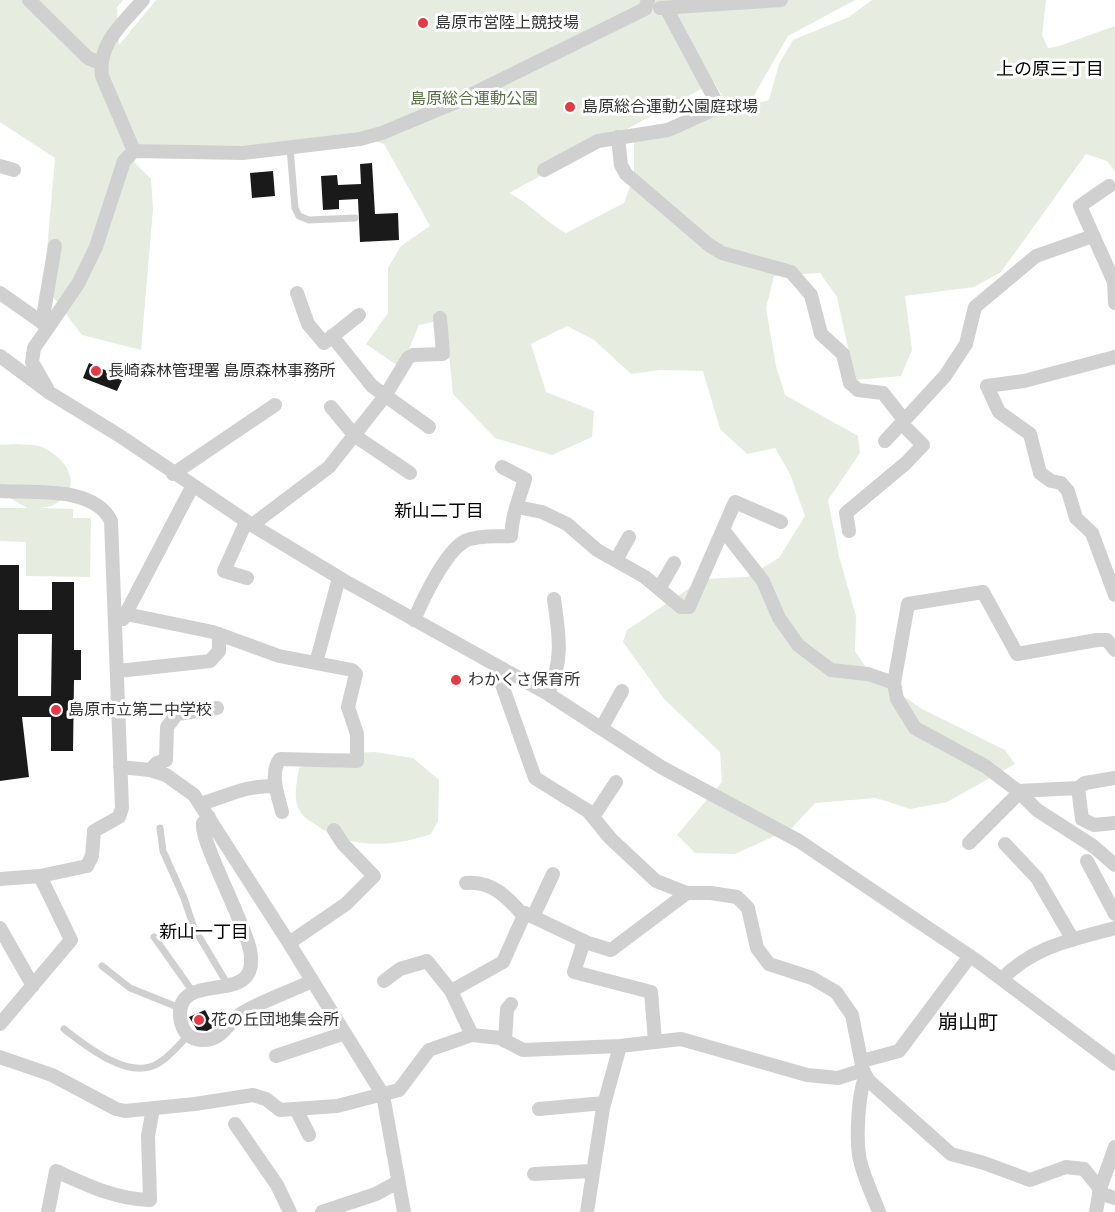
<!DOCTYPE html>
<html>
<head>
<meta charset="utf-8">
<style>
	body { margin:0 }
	canvas { display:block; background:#fff }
</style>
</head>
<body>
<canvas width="1115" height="1212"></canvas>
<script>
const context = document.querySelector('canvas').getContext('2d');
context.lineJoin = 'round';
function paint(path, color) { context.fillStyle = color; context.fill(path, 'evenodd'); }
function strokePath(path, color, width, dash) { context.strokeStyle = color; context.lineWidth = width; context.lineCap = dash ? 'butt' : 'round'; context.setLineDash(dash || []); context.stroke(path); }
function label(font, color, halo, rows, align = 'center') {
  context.font = font + ' Barlow,"Noto Sans JP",sans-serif'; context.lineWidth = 6; context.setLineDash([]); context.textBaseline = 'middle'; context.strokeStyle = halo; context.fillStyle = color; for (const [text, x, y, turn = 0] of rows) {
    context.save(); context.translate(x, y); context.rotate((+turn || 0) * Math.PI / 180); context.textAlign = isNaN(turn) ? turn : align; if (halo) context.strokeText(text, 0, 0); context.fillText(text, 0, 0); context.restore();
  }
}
paint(new Path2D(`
	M0,0H123L117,7L119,45L156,0H855L788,36L753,97L728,106L714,82L509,193C530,203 545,222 566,233L624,203L634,175V142L657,130L769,100L779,64L793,40L849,17L872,0H1046L1042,35L1048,48L1059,46L1115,26V172L1107,161L1086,154L1001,272L974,287L905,296L912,350L901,376L855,380L837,297L820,273L774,276L766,308L776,366L785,395L858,436L860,453L828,500L839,556L856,616L855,651L869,672L922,709L1005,750L1015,764L947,802L910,809L876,798L815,803L792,828L735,854L695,853L677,835L722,782L720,752L665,700L623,642L627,630L703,579L747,577L779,558L805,516L790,474L775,448L747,454L720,429L703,371L660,370L631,374L594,340L567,326L531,344L546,392L594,411L592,437L552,455L495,438L453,394L447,334L437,321L419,325L401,368L366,344L388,313V268L401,246L430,226L384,144L358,136L239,147L139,145L123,124L135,163L151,179L153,209L141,350L82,335L44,285L55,158L0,122Z
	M16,444C24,445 37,444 44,448C69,460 85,490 53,505C50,507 44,507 40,508L73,509V518H91L90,577L26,576V542L0,541V508H27L0,492V445Z
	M375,752L413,758L439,780L438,821L431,834C393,847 350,850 316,825C312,822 304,818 301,813C292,800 297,782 299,768L329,754Z`), '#e6ecdf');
paint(new Path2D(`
	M372,163L375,214L398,213L399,240L360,242L358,199L339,200V209L323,210L321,176L337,175L338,185L361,184L360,164Z
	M273,171L275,196L252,198L250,173Z
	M89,363L123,378L117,391L83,378Z
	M0,565H19V610H52V582H74V650H81V680H74L73,751H51V717H22L29,777L0,781ZM18,634H52L51,696H18Z
	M205,1010L214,1027L207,1031L197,1030L189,1017Z`), '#1a1a1a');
strokePath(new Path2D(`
	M290,148L295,208L299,216L309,220L355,218
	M160,828L163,851L184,898L194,928L228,985
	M154,937L193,992
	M102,966L130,988L180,1008
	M64,1029C86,1046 128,1080 157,1064C169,1058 179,1044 189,1035`), '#d0d0d0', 7);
strokePath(new Path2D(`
	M29,0L88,58L100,63
	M660,8L781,0
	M618,137L621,165L626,174L709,245L722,253L791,272L811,295L821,334L843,354L850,383L858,390L883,393L904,420
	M134,151L102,76C97,44 124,22 143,0
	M0,166L14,170
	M544,170L598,141L668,130L719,107L666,8
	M1109,186L1080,206L1114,282L1115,303
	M0,293L47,326
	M297,293L308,324L324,343L359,315
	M42,323L55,246
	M332,336L372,386L429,427
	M0,356L50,393L120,436L252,525L343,580L548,694L661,767L799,841L980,963L1115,1064
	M1115,357L1024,381L987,386L999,412L1030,434L1040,473L1051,481L1061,483L1068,491L1076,518L1092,533L1115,595
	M47,388L32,362L34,348L78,284L96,247L124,161L134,151L243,153L360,139L382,133L456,102L645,9L648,0
	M331,407L355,436L410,473
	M885,441L945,376L966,344L975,307L1036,256L1093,236
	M173,474L275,405
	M0,491C34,493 94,486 111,521L122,808L119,817L94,831L92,856L87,866L40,876L0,879
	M517,507L542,512L567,524L597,550L645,577L681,607H689L735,502L781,522
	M246,522L224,571L247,578
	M252,525L329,467L385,396L408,358L413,355L443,354L440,318
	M724,531L763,581L779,618L798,645L831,670L868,674L894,683L897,699L915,728L985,766L1018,791L1037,810L1093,846L1115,865
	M849,531L846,513L906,463L923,445L901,423
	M616,560L629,537
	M659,589L674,563
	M126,614L213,632L279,656L352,670L356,674L348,707L357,734V761L280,759C269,774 278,795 282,812
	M123,619L192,487
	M414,620C423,599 445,552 465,541C477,535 497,537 511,536C512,514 519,500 525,479L502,467
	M316,663L339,578
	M495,665L535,778L588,811L610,838L656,881L687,893H711L737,897L748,908L757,948L769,964L812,978L836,992L852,1015L863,1070L868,1080L951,1154L984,1163L1030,1180L1066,1167L1084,1169L1100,1189
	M118,671L210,661L219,651V634
	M894,683L908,604L983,592L1017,654L1097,640H1107L1115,650
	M548,694C564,659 559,635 554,599
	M602,727L622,691
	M120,767L150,770L166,775L194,795L289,943L383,1095L404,1212
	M150,770L157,763L166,760L167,727L177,714L217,708
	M1078,788L1082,819L1094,825L1115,823
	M1018,791L1078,788L1085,783L1115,778
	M200,804C228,796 246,785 275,786
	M209,817L203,823C199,839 245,923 250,950C262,1010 178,967 180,1016C180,1023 184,1032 189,1036C195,1040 204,1041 211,1039C224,1036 230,1020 242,1013C264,1000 289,992 312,981
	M593,817L616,782
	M969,843L1020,792
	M1005,844L1037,878L1073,940
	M1087,861L1115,914
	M466,883C492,880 508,898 524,916
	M533,917L553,874
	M0,928L33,986
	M584,941L574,972L651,992L655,1041
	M289,943L346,904L374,876L343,844L334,830
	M1002,979C1034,946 1072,940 1115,928
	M384,981L400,969L427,961L451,991
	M0,1024L71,940L40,876
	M472,1035L451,991L503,962L525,913L588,943L611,950L687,893
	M505,1041L507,1009L511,1004
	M276,1056L345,1033
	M0,1057L52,1075L116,1109L125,1111L195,1104L253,1095L266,1099L280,1110L337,1106L399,1090L429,1050L472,1035L500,1038L523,1050L620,1046L681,1039L807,1075L838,1078L863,1070
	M862,1061L899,1051L970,956
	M866,1076C858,1092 855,1145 861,1164C865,1180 873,1196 879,1212
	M296,1109L309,1135
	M539,1109L604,1103
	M235,1124L277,1185L290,1212
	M534,1174L592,1171
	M1099,1193L1115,1198
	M48,1212L56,1171C87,1185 115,1199 150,1200L148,1136L153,1108
	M322,1212L376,1194L398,1182
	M587,1212L603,1108L620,1046
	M1096,1212L1100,1189L1115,1147`), '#d0d0d0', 14);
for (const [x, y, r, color] of [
	[423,23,6,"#e63946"],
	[570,107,6,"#e63946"],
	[96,371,6,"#e63946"],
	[456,680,6,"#e63946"],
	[56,710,6,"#e63946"],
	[199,1020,6,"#e63946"]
]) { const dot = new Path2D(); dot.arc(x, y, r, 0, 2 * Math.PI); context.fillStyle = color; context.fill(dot); strokePath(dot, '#fff', 2); }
label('16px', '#333', '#fff', [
	["島原市営陸上競技場",435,23],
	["島原総合運動公園庭球場",582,107],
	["長崎森林管理署 島原森林事務所",108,371],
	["わかくさ保育所",468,680],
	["島原市立第二中学校",68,710],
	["花の丘団地集会所",211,1020]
], 'left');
label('16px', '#56703f', '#fff', [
	["島原総合運動公園",474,99]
]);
label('18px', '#000', '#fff', [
	["上の原三丁目",1050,69],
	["新山二丁目",439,511],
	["新山一丁目",204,932]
]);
label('20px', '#000', '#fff', [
	["崩山町",968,1022]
]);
</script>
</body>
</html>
